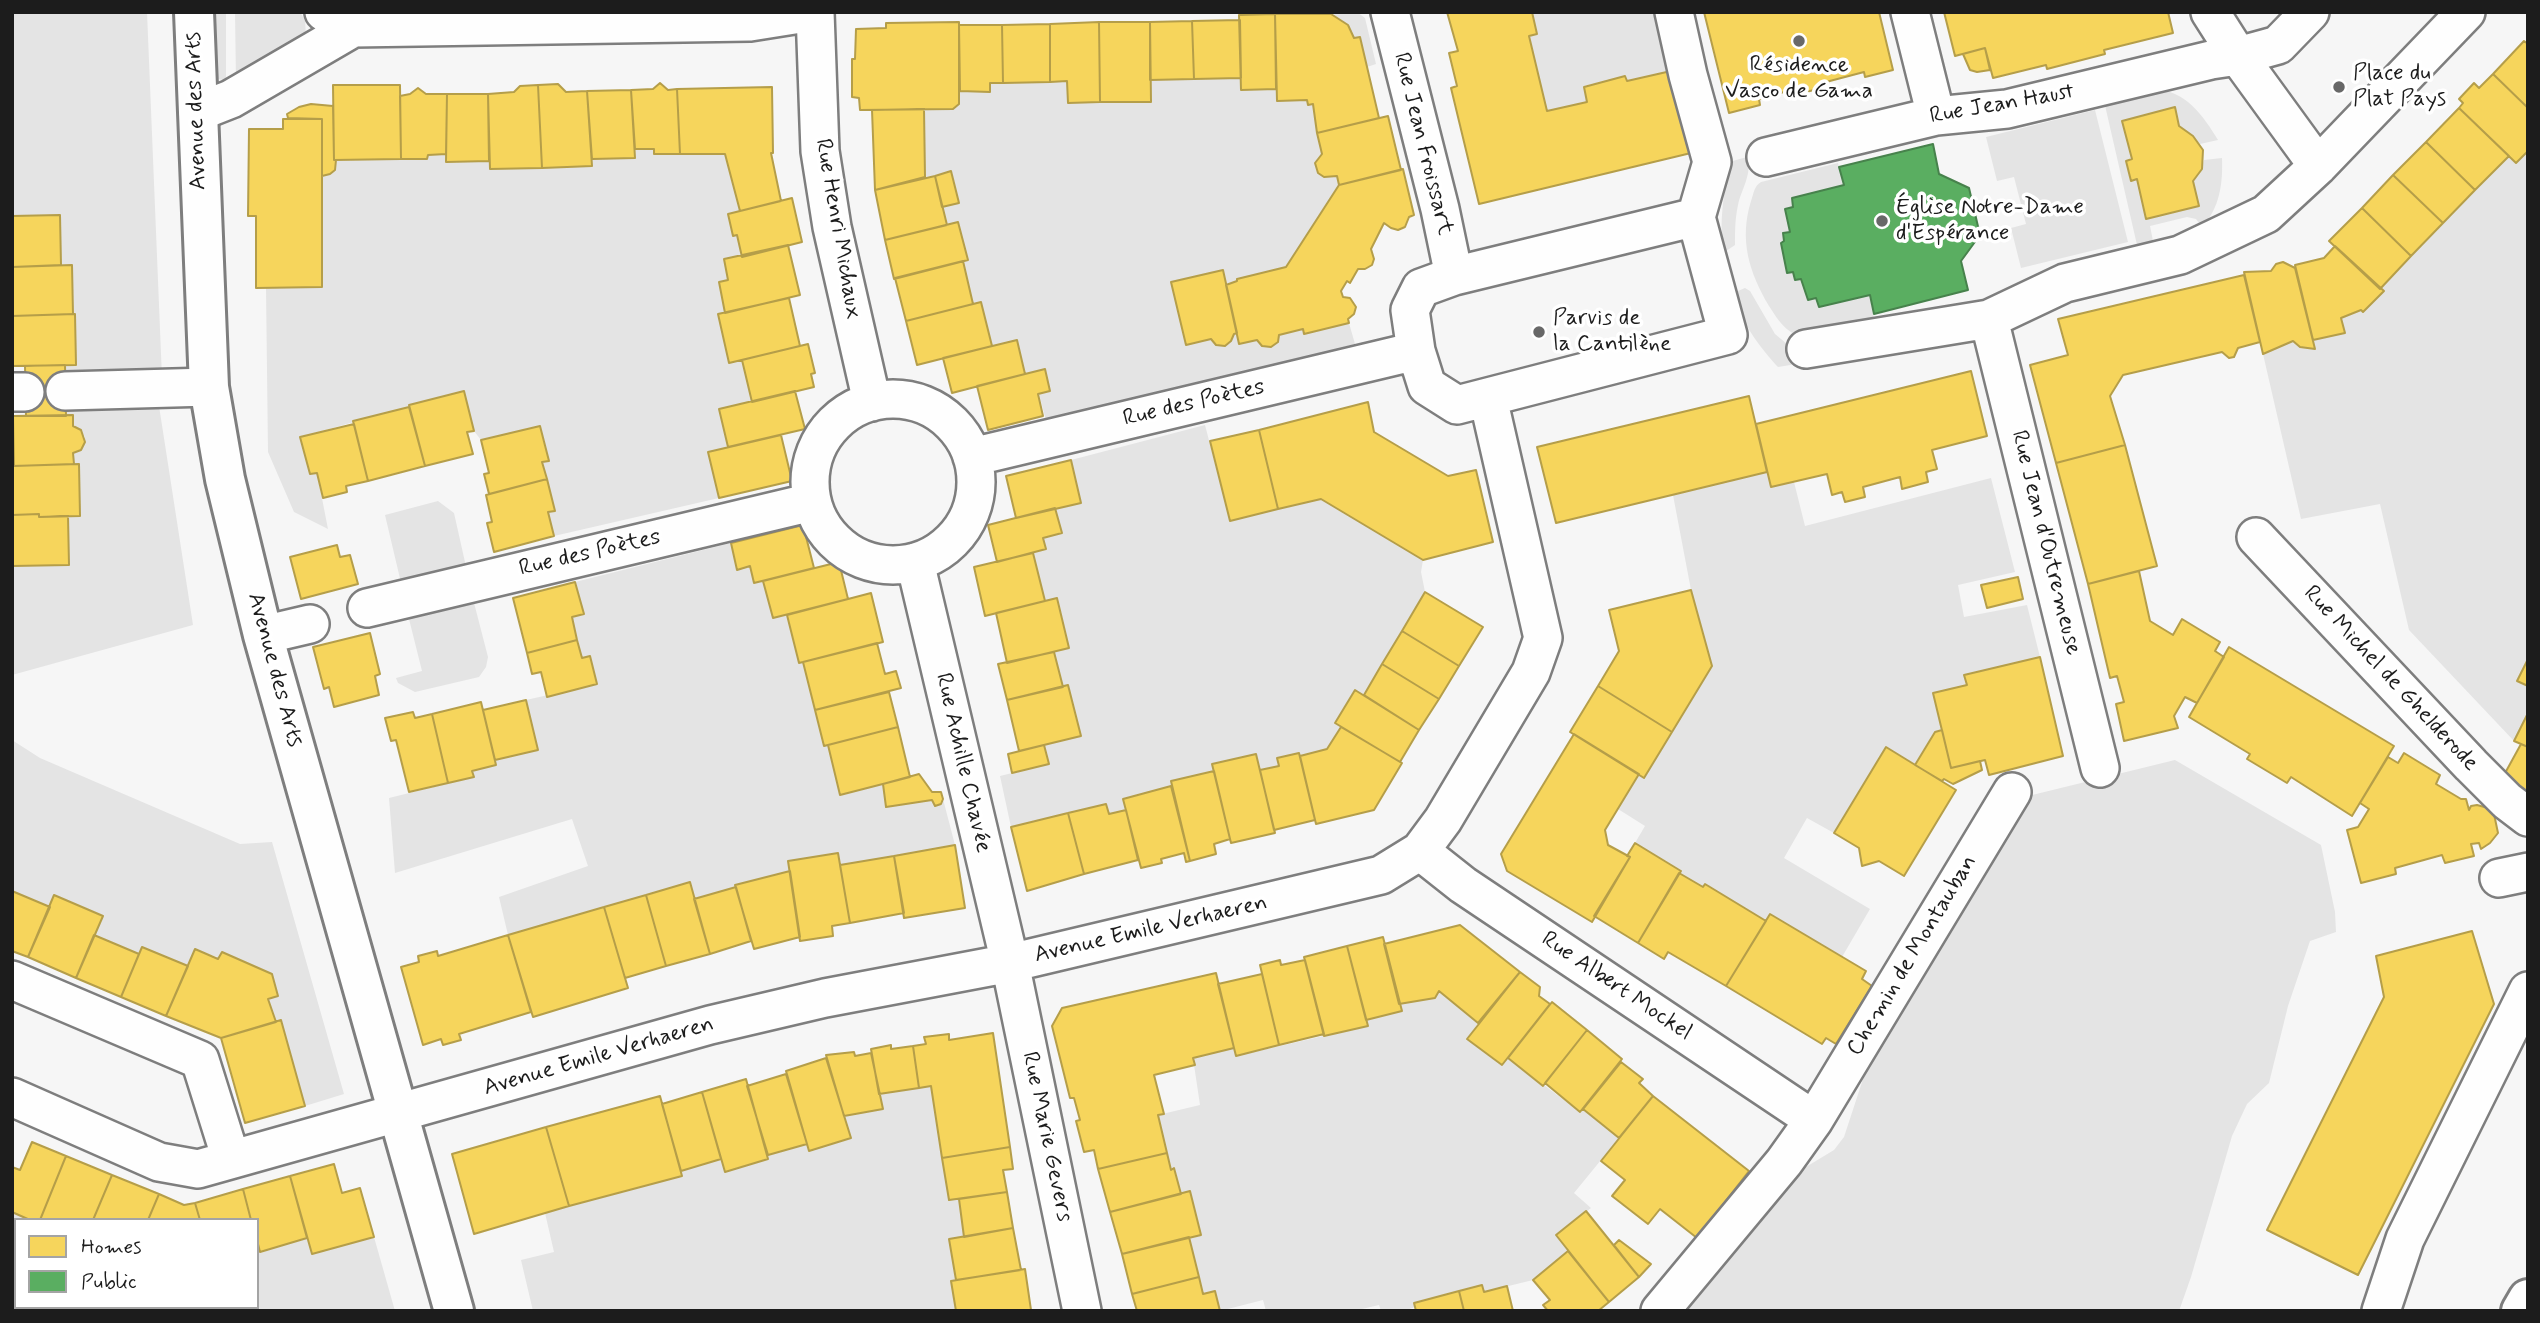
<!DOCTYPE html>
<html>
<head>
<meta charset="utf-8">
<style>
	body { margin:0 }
	#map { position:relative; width:2540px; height:1323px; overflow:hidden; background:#f6f6f6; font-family:Mynerve,sans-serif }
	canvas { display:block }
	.frame { position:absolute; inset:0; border:14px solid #1c1c1c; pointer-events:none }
	.legend { position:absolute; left:14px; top:1218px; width:245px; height:91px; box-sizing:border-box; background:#fff; border:2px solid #a4a4a4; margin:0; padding:9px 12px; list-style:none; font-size:21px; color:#1c1c1c }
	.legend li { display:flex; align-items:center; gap:14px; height:35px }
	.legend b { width:35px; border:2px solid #a4a4a4 }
</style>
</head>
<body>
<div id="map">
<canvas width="2540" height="1323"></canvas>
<div class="frame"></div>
<ul class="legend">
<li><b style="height:19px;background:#f6d55c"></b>Homes</li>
<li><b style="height:19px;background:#5aae61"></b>Public</li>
</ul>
</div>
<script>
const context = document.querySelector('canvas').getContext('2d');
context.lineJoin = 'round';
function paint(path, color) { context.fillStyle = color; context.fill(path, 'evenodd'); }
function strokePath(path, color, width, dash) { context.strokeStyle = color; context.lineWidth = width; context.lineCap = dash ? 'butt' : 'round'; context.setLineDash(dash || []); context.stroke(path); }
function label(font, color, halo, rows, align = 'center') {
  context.font = font + ' Mynerve,sans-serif'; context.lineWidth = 7; context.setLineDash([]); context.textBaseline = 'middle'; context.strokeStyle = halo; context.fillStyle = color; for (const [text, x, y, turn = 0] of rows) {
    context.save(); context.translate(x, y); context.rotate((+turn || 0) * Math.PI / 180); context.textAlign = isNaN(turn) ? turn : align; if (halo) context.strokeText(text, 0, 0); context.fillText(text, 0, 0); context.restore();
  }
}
paint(new Path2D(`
	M12,12H147L162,378L65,381V365L76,364L72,265H61L60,215L12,216Z
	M213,12H226V81L215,78Z
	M235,12H300L305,20L306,36L236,81Z
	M1323,12H1357L1365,18L1376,64L1367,67C1354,36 1354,24 1323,12Z
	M1532,12H1653L1671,71L1627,81L1625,76L1584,86L1587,102L1547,111L1529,36L1537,34Z
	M1241,78V90L1276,89L1278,101L1307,100L1308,105L1313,104L1322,154C1312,161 1314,172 1324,177L1337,176L1339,185L1286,267L1237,279V281L1226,285L1171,283L1186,345L1211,339L1216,345C1226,347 1232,343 1234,334L1237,333L1239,344L1257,340L1262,346L1271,347L1278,342L1279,335L1303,329L1305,334L1349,323L1355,344L1048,428L1039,394L1050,391L1045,370L1025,374L1017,340L992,346L981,302L973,304L963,261L968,260L958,223L947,225L942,207L959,203L952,172L925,177L924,109L953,108L959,104L960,91L990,92V83L1067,81L1068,103L1150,102V80Z
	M2154,89C2185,90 2203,115 2218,140L2200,144L2179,126L2175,107L2122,121L2132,159L2126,161L2130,180L2137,179L2146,219L2199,175L2204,160L2222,158C2223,183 2220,208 2202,227L2196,219L2187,217L2150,226L2153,241L2137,245L2104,101Z
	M2095,110L2128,242L2021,268L2011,228L2026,224L2014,177L1997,181L1986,137Z
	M635,149H654L655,154H725L740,211L728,214L733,236L737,235L741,255L724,259L728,280L719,282L725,313L718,315L729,363L742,360L752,402L719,409L728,447L708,453L719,498L554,536L548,512L554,510L542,462L548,460L540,426L481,440L474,431L463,391L301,437L310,474L317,473L328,529L294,512L268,452L266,288L322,176C332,174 334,171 336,160L427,159L428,155L446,154V162L489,161L490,169L591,166L592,159L635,158Z
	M2528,151V659L2517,681L2528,686V713L2514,741L2409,630L2380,504L2301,519L2263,354L2293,341L2300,347L2314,349L2313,340L2345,333L2341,318L2361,310L2363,312L2384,291L2381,287L2509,156L2516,163Z
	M1747,157C1753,173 1741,190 1738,205C1735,219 1735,231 1735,245L1726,251C1716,232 1726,185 1729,162Z
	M1838,163L1844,185L1792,198L1793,207L1785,209L1790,232L1781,243L1787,273L1793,272L1795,280L1801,279L1808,300L1816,298L1819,307L1870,295L1874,319L1800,337C1785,331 1778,320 1769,306C1749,272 1739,240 1751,201C1754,193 1754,186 1761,182Z
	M1745,288L1750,291L1775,334L1799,354L1803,363L1778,367C1764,352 1731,312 1738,291Z
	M65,406H159L193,625L12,675V566L68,565V516L80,515L79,464H74L73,453L81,450L85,437C77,423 66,426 65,406Z
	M1205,425L1230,521L1321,499L1423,560L1421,572L1425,592L1364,695L1355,691L1341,727L1327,749L1300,756L1277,759L1279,766L1260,770L1256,754L1213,764L1214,771L1171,781V786L1123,799L1126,810L1109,814L1106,804L1011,827L1000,776L1049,764L1044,745L1081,736L1068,685L1063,687L1054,652L1069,648L1058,598L1045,601L1033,553L1046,549L1043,538L1062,533L1055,508L1081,502L1071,460Z
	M1767,472L1771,487L1794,482L1805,526L1991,478L2015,572L1958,585L1964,617L2027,605L2040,657L1964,676L1967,685L1933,693L1942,730L1934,732L1915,765L1886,748L1834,833L1807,818L1784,858L1870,909L1842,957L1770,914L1766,921L1706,885L1703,887L1679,873L1681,870L1635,843L1645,826L1618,809L1639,774L1645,777L1712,666L1691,590L1673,495Z
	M438,501L454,513L467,571L402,587L385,515Z
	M731,543L737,569L750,566L754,583L763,581L773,618L787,615L799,663L803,662L824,745H828L840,794L883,784L887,807L932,800L941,804L943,799L955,845L840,865L837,853L789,861L790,871L736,885V887L694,899L689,882L508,935L499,897L588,866L572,819L395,873L389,798L474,777L472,771L496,765L495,760L538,750L526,700L597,684L590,657L582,658L572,617L584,614L575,582Z
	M472,595L488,657L486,667L479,677L415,692L398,683L396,678L422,671L407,611Z
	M12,740L40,758L240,844L272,842L344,1094L305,1106L281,1021L276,1022L268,999L278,996L272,974L195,950L188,966L142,948L139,954L94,935L102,915L55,895L50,907L12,891Z
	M2175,760L2321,845L2335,912L2336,932L2310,941L2288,1006L2269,1083L2247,1104L2232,1136L2191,1277L2179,1311H1677L1786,1179L1834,1150L1844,1137L1865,1073L2024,797Z
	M1439,991L1478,1023L1467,1039L1502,1065L1508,1058L1580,1112L1583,1109L1619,1138L1574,1193L1591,1208L1556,1235L1568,1251L1533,1280L1484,1292L1482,1285L1414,1303L1415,1307L1404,1311H1381L1379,1305L1362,1309V1311H1266L1263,1300L1220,1311L1215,1291L1203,1294L1189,1237L1201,1234L1190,1192L1181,1194L1175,1169L1171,1170L1158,1115L1200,1105L1193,1058L1234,1048L1236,1056L1367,1026L1366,1020L1399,1004L1434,998Z
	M931,1086L949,1200L959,1199L964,1237L949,1240L956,1280L951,1281L956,1311H533L521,1260L554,1252L545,1213L682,1176L681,1171L721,1159L725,1172L768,1159V1155L807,1144L810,1151L851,1138L844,1116L883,1109L879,1094Z
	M12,1212L30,1220H16V1307H257V1253L307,1238L312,1254L374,1237L395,1311H12Z`), '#e4e4e4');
const homes = new Path2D(`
	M1447,12H1532L1537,34L1529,36L1547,111L1587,102L1584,87L1625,76L1627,81L1671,71L1691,153L1479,204L1451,88L1457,86L1449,53L1458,51Z
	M1704,12H1879L1893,70L1865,77L1864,72L1826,82L1827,87L1797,94L1795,89L1759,99L1760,105L1729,113Z
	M1944,12H2168L2173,33L2104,50L2105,54L2047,69L2046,65L1993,78L1985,48L1955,56Z
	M1275,14L1276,89L1241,90L1239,15Z
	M1275,14H1331L1348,25L1354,38L1360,37L1379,118L1317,133L1313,104L1308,105L1307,100L1277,101Z
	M1240,20L1241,78L1194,79L1192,21Z
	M1192,21L1194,79L1150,80V22Z
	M959,22V104L953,109L860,110L859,98L852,97V59H855L856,29L886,28V23Z
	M1099,22L1100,102L1068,103L1067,81L1050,82V24Z
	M1099,22H1150L1151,102H1100Z
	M1050,24V82L1003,83L1002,25Z
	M959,25H1002L1003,83H990V92L960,91Z
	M2524,41L2528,44V108L2493,74Z
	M1985,48L1990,70L1977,72L1970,70L1963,54Z
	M2493,74L2528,108V151L2516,163L2459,108L2463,103L2459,99L2474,83L2479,88Z
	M660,83L668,90L677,89L680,154H654V149H635L631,90L653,89Z
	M558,84L566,92L587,91L592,166L542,168L538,85Z
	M333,85H400L401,159L334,160Z
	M538,85L542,168L490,169L488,94L514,92L520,86Z
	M772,87L773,153H771L781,201L740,211L725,154H680L677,89Z
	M418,88L426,94H447L446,154L428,155L427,159H401L400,96L410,94Z
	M631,90L635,158L592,159L587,91Z
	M447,94H488L489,161L446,162Z
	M311,104L333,106L334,160H336L335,170L330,174L322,176V119L288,118L287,114L299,107Z
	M2175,107L2179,126L2193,136L2203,150L2202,169L2193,181L2199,206L2146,219L2137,179L2131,181L2126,161L2132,159L2122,121Z
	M2459,108L2509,156L2475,190L2426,142Z
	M924,109L925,177L875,190L872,110Z
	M1388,116L1401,170L1339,185L1337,176L1324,177L1318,173L1315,163L1322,154L1317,133Z
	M283,119H322V287L256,288V216H248L249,129H283Z
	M2426,142L2475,190L2443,223L2393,175Z
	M1403,169L1414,215L1409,217L1405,227L1398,230L1391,228L1384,223L1371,249L1374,259L1372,265L1365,269H1358L1350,283L1347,281L1341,291L1343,297L1350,298L1356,307L1354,314L1348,319L1349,323L1304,334L1303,329L1279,335L1278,342L1271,347L1262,346L1257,340L1239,344L1226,285L1237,281V279L1286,267L1339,185Z
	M951,171L959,203L942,207L935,176Z
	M2393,175L2443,223L2411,256L2362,208Z
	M935,176L947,225L885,240L875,190Z
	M792,198L802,242L742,257L737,235L733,236L728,214Z
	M2362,208L2411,256L2380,289L2329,241Z
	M60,215L61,265L12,267V216Z
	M958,222L968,260L894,279L885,240Z
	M788,245L800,295L725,313L719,282L728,280L724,259Z
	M2335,246L2384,291L2363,312L2361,310L2341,318L2345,333L2313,340L2295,265L2324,258Z
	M963,261L973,304L906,321L895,278Z
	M2283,262L2295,268L2315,349L2300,347L2293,341L2263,354L2244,272L2271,271L2276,264Z
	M72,265L73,314L12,316V267Z
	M1223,270L1237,333L1234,334L1231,341L1225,346L1216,345L1211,339L1186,345L1171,282Z
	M2244,275L2260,342L2238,348L2234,357L2229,358L2222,352L2123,375L2110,396L2125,445L2056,463L2030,365L2068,355L2058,319Z
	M789,298L800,346L729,363L718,314Z
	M981,302L992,346L917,365L906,321Z
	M75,314L76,365L12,366V316Z
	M1017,340L1025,374L952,393L943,358Z
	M808,344L815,373L811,374L814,387L752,402L742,360Z
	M65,365L66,416H26L25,366Z
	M1045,369L1050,391L1038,394L1043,416L988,430L977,386Z
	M1971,371L1987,436L1932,450L1937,469L1926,472L1928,482L1902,489L1900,477L1863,487L1865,497L1845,502L1842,492L1832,495L1827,474L1771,487L1756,424Z
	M464,391L474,431L467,432L473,454L425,466L409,405Z
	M795,391L805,429L728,447L719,409Z
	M1749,396L1767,472L1556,523L1537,447Z
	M1368,402L1374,432L1448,476L1476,470L1493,542L1423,560L1321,499L1278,509L1259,430Z
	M409,407L425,466L368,481L353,421Z
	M73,415V426L81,430L85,442L81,450L73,453L74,464L14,466L13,416Z
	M354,424L368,481L346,486L347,492L323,498L317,473L310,474L300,437Z
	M540,426L549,461L542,462L547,479L489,494L484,474L489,473L481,440Z
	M1259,430L1278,509L1230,521L1210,441Z
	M781,435L792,481L719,498L708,452Z
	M2125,445L2157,566L2088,584L2056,463Z
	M1071,460L1081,503L1016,518L1006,476Z
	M79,464L80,516L39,517V514L12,515V466Z
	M547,479L555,511L548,512L554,536L494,552L487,523L492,522L486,495Z
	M1055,508L1062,533L1043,538L1046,549L997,562L988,525Z
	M39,514V517L68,516L69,565L12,566V515Z
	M803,525L814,568L754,583L750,566L737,570L731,543Z
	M337,545L340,557L350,555L358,584L301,599L290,557Z
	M1033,553L1045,601L985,616L974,567Z
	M839,562L848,599L773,618L763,581Z
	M2139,571L2150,621L2173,635L2182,619L2220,642L2215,651L2224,657L2197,703L2185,697L2174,716L2178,728L2124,741L2116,704L2124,702L2117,676L2110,678L2088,584Z
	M2018,577L2023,599L1987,608L1981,585Z
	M575,582L584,614L572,617L577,640L527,653L513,598Z
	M1691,590L1712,666L1672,732L1598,686L1619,651L1609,610Z
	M1425,592L1483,627L1459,666L1402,631Z
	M871,593L883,642L799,663L787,615Z
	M1057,598L1069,648L1007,663L996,613Z
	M1402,631L1459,666L1439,699L1382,664Z
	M370,633L380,674L375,676L379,695L334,707L329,687L324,689L313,647Z
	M577,640L582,658L590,656L597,684L547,697L541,672L532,674L527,653Z
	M877,643L885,674L896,671L901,688L815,710L803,662Z
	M2229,647L2394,746L2352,816L2291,777L2287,783L2247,759L2250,754L2189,717Z
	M1054,652L1063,687L1007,700L998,664Z
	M2040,657L2063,756L1989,775L1985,760L1951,768L1933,693L1967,685L1964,675Z
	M2528,659V686L2517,681Z
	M1382,664L1439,699L1419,730L1364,695Z
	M1068,685L1081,736L1019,751L1007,700Z
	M1598,686L1672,732L1644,778L1570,732Z
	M1355,690L1419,730L1400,762L1335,723Z
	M889,692L898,727L824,746L815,710Z
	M526,700L538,750L495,760L483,710Z
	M481,702L496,765L472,771L474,777L448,783L432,714Z
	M413,712L415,718L432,714L448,783L409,792L396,740L391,741L385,718Z
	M2528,713V747L2514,741Z
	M898,727L910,777L840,795L828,745Z
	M1341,727L1402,763L1374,810L1316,824L1300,756L1327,749Z
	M1942,730L1951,768L1980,761L1982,770L1953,784L1944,779L1942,781L1915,765L1935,732Z
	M1574,734L1639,774L1605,830L1608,845L1630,857L1592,922L1507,871L1501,854Z
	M2521,744L2528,747V797L2504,775Z
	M1044,745L1049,764L1012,773L1008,754Z
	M1886,747L1956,790L1904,876L1879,861L1862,866L1859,848L1834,833Z
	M1299,753L1315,820L1274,830L1260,770L1279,766L1277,758Z
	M2404,753L2440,775L2436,784L2461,799H2466L2469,810L2471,806L2477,805L2488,808L2494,814L2498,833L2490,843L2481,849L2479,843L2471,844L2474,856L2445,863L2442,855L2395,868L2396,874L2361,883L2347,830L2358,827L2369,809L2360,803L2388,757L2398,763Z
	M1256,754L1275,833L1231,843L1212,764Z
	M1214,771L1230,839L1214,844L1216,854L1190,861L1171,781Z
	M919,774L932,792H941L943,799L941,804L935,806L932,800L886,807L883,784Z
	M1171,786L1190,861L1186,862L1184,853L1161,859L1162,863L1141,868L1123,799Z
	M1106,804L1109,814L1126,810L1138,860L1084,874L1068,813Z
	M1068,813L1084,874L1027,891L1011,827Z
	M1635,843L1681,871L1638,943L1594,916L1630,857L1627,856Z
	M955,845L965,908L904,918L894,856Z
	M838,853L850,923L832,926L833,936L800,941L788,861Z
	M894,856L904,913L850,923L840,865Z
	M790,871L800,937L754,949L735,885Z
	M1679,873L1703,887L1705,884L1766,921L1726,986L1668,952L1664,959L1638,943Z
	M690,882L710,954L666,966L646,895Z
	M736,887L751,941L710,954L694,899Z
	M12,891L50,907L28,957L12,951Z
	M54,895L103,916L76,978L28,957Z
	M646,895L666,966L625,978L604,907Z
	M604,907L628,988L533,1017L508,935Z
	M1770,914L1866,971L1862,979L1872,986L1836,1044L1826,1038L1822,1044L1726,986Z
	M1460,925L1520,972L1478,1023L1439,991L1435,998L1399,1004L1384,944Z
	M2472,931L2494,1004L2358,1275L2267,1230L2384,997L2376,956Z
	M94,935L139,954L121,997L76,978Z
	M508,935L531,1012L459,1034L461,1040L443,1045L441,1039L423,1045L401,967L419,962L418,956L437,951L438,956Z
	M1383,937L1402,1011L1366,1020L1347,946Z
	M1347,946L1368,1026L1324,1036L1304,957Z
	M142,947L188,966L166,1016L121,997Z
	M195,949L218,959L222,952L272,974L278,996L268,999L276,1022L221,1038L166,1016Z
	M1280,960L1281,965L1305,960L1324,1034L1279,1045L1260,965Z
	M1520,972L1540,987L1539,996L1550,1004L1502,1065L1467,1039Z
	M1216,973L1234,1048L1193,1058L1195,1065L1154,1075L1164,1114L1158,1115L1167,1153L1098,1169L1094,1150L1084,1152L1076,1121L1080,1120L1074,1098H1070L1052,1026L1062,1008Z
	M1262,974L1279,1045L1236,1056L1218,984Z
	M1552,1002L1587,1030L1543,1086L1508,1058Z
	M281,1020L305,1106L245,1123L221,1038Z
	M1587,1030L1622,1059L1580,1112L1545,1083Z
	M993,1033L1010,1147L942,1158L931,1086L919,1088L913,1046L926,1044L924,1037L949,1034V1040Z
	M891,1045V1049L913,1046L919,1088L879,1094L871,1049Z
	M854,1052L855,1056L871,1053L883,1109L844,1116L826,1055Z
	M826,1058L851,1138L809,1151L786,1071Z
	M1621,1062L1643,1079L1639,1083L1653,1096L1619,1138L1583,1109Z
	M786,1074L807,1144L768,1155L747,1086Z
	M746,1079L768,1159L725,1172L702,1092Z
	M702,1092L721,1159L681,1171L662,1104Z
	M660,1096L682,1176L569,1206L546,1127Z
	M1653,1096L1749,1171L1697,1238L1660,1209L1648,1224L1612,1196L1625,1180L1601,1161Z
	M546,1127L569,1206L474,1234L452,1154Z
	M32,1142L66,1156L40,1220H30L12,1212V1167L20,1170Z
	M1010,1147L1013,1169L1003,1170L1007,1192L949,1200L942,1158Z
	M1167,1153L1171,1170L1174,1168L1181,1194L1110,1212L1098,1169Z
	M66,1156L112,1175L93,1220H40Z
	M334,1164L342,1193L360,1188L374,1237L312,1254L290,1176Z
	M112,1175L159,1194L148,1220H93Z
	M290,1176L307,1238L260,1252L257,1240V1220H251L243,1189Z
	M243,1189L251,1220H200L195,1203Z
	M1190,1191L1201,1235L1122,1254L1110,1212Z
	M1007,1192L1013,1228L964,1237L959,1199Z
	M159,1194L184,1205L195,1203L200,1220H148Z
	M1586,1211L1639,1277L1609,1302L1556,1235Z
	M1013,1228L1021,1270L956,1280L949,1239Z
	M1189,1237L1199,1277L1132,1294L1122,1254Z
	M1619,1240L1651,1264L1639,1277L1614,1245Z
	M1568,1251L1609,1302L1598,1311H1548L1543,1305L1550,1300L1533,1280Z
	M1025,1269L1031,1310L956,1311L951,1281Z
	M1199,1277L1203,1294L1215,1291L1220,1311H1137L1132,1294Z
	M1482,1285L1484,1292L1507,1286L1513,1311H1464L1459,1291Z
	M1459,1291L1464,1311H1416L1414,1303Z`);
paint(homes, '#f6d55c');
strokePath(homes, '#b59e49', 2);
const public = new Path2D(`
	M1933,144L1939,174L1969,188L1980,235L1961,261L1968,290L1874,314L1870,295L1819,307L1816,298L1808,300L1801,279L1795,280L1793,272L1787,273L1781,243L1784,241L1783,233L1790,232L1785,209L1793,207L1792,198L1844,185L1839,167Z`);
paint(public, '#5aae61');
strokePath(public, '#47824c', 2);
const street = new Path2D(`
	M324,12L353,28L750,22L813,12
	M815,12L820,151L832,227L872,402
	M1390,12L1440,209L1454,276
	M1674,12L1688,75L1712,162L1696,217
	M1910,12L1936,116
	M2210,12L2238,56L2318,166
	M198,112L231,99L353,28
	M1766,157L1936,116L2007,109L2211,60L2238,56L2278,45L2310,12
	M1696,217L1728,335L1457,405L1427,386L1416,351L1410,310L1421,288L1454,276Z
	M1989,319L2100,768
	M1806,349L1989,319L2065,283L2180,255L2266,214L2318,166L2466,12
	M65,391L209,387
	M12,392H25
	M810 482a83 83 0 1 1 166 0a83 83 0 1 1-166 0Z
	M972,457L1416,351
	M2256,537L2471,765L2507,801L2528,817
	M915,562L1010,963L1082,1311
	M367,608L812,502
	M263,635L310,624
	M1420,851L1463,885L1814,1120
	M2499,878L2528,872
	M12,980L200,1060L231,1159
	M12,1097L159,1162L198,1169L710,1025L825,998L1010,963L1381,875L1420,851L1443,820L1531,672L1543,638L1488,398
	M1660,1311L1784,1162L1814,1120L2012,792
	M2381,1311L2405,1239L2528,991`);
const secondary = new Path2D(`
	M194,12L209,387L225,479L263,635L454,1311`);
const highway = new Path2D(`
	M2521,1311L2528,1299`);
strokePath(street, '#7e7e7e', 42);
strokePath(secondary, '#7e7e7e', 44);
strokePath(highway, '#7e7e7e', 44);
strokePath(street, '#fefefe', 37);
strokePath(secondary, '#fefefe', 38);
strokePath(highway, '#fefefe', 38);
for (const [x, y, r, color] of [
	[1799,41,7,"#686868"],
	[2339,87,7,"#686868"],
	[1882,221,7,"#686868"],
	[1539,332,7,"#686868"]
]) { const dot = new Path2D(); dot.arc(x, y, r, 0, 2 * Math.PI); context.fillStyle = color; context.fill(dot); strokePath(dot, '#fff', 2.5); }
label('23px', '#1c1c1c', '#fff', [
	["Résidence",1799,66,"center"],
	["Vasco de Gama",1799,92,"center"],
	["Place du",2353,74],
	["Plat Pays",2353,100],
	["Église Notre-Dame",1896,208],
	["d'Espérance",1896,234],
	["Parvis de",1553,319],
	["la Cantilène",1553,345]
], 'left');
label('23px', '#1c1c1c', '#fff', [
	["Rue Jean Haust",2002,105,-10],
	["Avenue des Arts",197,111,-92],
	["Rue Jean Froissart",1422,144,76],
	["Rue Henri Michaux",837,229,80],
	["Rue des Poètes",1194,404,-13],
	["Rue Jean d'Outremeuse",2045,543,76],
	["Rue des Poètes",590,554,-13],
	["Avenue des Arts",274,670,75],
	["Rue Michel de Ghelderode",2390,679,47],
	["Rue Achille Chavée",962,763,77],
	["Avenue Emile Verhaeren",1151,930,-13],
	["Chemin de Montauban",1913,956,-59],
	["Rue Albert Mockel",1616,987,34],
	["Avenue Emile Verhaeren",599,1057,-16],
	["Rue Marie Gevers",1046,1137,78]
]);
</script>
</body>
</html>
